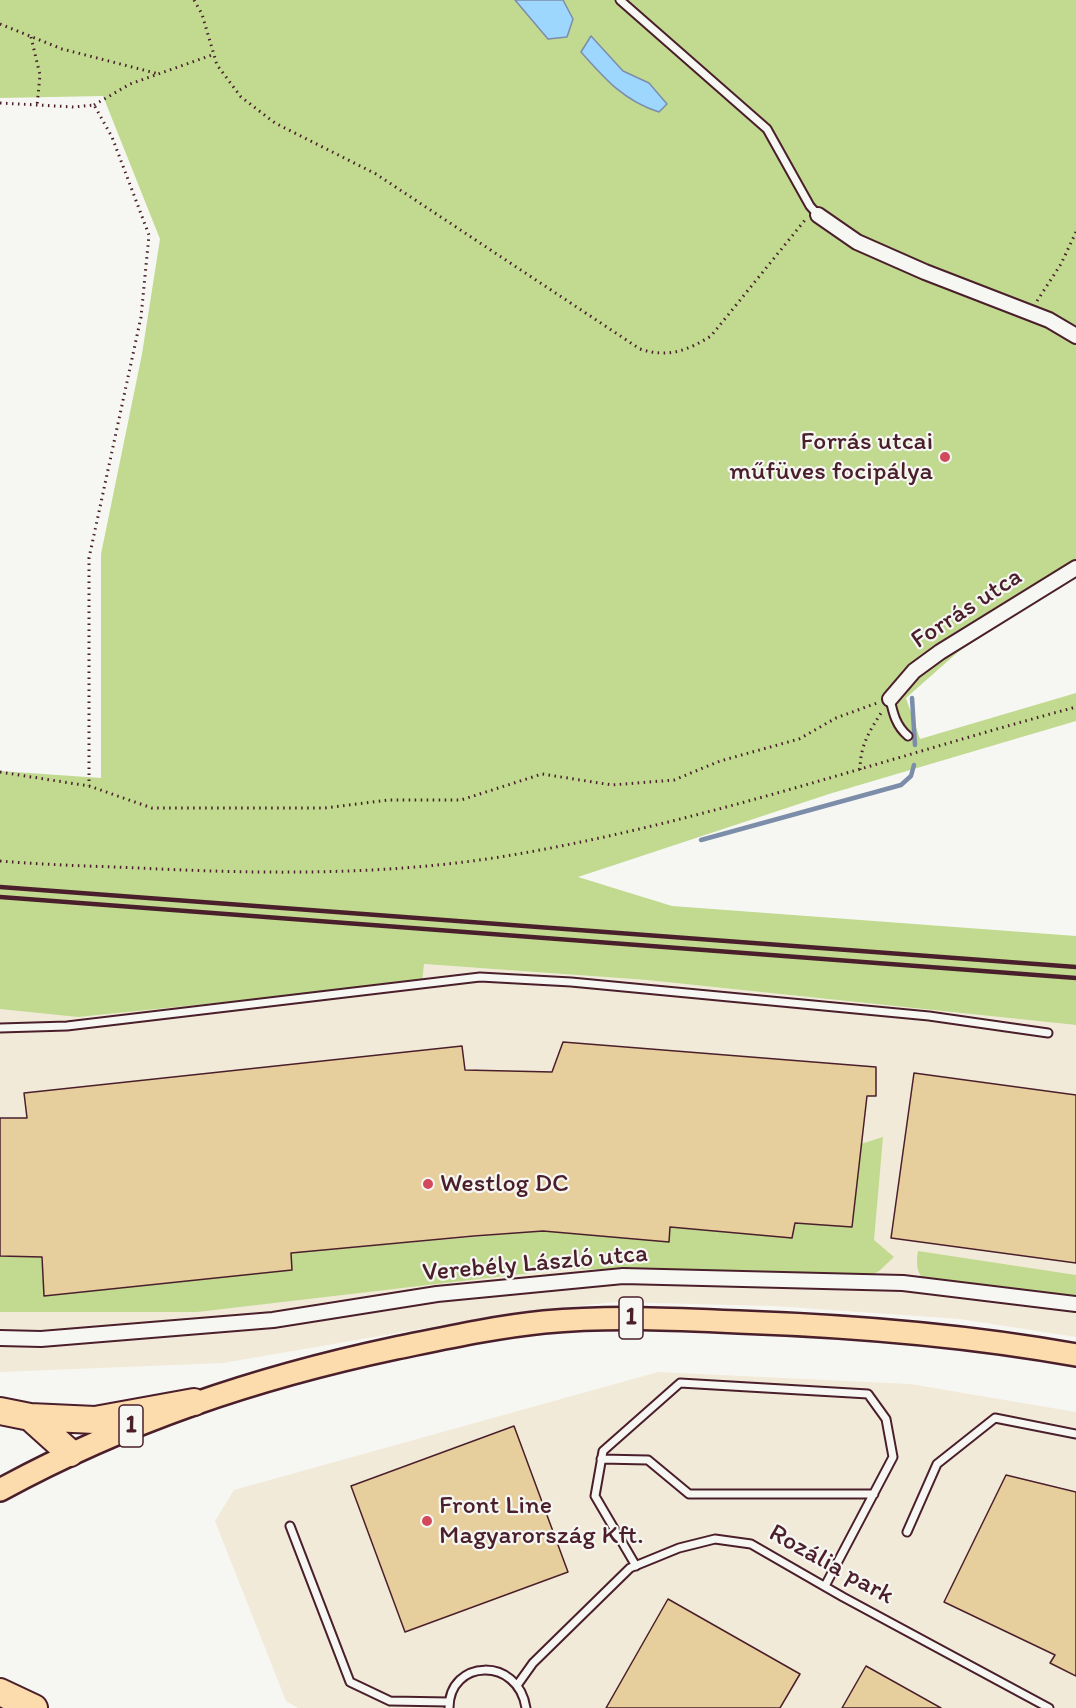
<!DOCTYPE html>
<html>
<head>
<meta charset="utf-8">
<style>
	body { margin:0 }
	canvas { display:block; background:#f6f6f2 }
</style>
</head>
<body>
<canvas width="1076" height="1708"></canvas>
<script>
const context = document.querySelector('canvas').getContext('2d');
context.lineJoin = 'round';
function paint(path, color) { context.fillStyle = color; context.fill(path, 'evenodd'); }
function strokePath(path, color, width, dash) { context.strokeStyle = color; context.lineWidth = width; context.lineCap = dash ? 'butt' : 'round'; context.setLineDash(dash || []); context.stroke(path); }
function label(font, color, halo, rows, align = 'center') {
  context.font = font + ' Itim,sans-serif'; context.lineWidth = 4.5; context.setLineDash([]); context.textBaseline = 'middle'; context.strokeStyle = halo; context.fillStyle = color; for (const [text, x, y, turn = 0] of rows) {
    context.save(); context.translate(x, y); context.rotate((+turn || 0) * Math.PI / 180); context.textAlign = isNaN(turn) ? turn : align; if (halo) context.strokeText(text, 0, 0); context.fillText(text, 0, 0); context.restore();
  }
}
paint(new Path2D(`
	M423,964L647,980L1076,1025V1337L960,1319L774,1306L615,1302L519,1312L223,1363L0,1372V968Z
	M658,1372L910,1384L1076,1412V1708H298L286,1701L215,1521L234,1490Z`), '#f2ead8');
paint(new Path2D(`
	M0,0H1076V575L958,652L906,698L920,739L1076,693V721L829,794L578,877L672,906L1076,936V1025L647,980L424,964L422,982L78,1017L0,1009V771L101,778V554L142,354L160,239L103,96L0,98Z
	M883,1137L874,1240L894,1257L879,1271L860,1281L773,1271L565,1269L197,1312H0V1252L41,1251L44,1296L291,1270V1253L543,1231L669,1241L670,1227L791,1231L861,1144Z
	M918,1251L1076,1275V1308L930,1286C918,1276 915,1267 918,1251Z`), '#c1da90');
const water = new Path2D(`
	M515,0H563L573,19L567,37L548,39Z
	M591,36L623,71L649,83L667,104L659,112C624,101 605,79 581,52Z`);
paint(water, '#9ed7fe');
strokePath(water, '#7c8daa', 1.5);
strokePath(new Path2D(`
	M912,698L915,745
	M701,840L901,785L911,776L914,765`), '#7c8daa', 4.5);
const building = new Path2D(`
	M563,1042L876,1067V1096H867L852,1227L795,1223L792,1238L670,1227L669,1242L543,1231L474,1236L291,1253L292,1270L44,1296L42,1257L0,1256V1118H27L24,1093L462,1046L465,1070L552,1072Z
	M914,1073L1076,1095V1263L891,1238Z
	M514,1426L568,1572L405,1632L351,1486Z
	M1006,1475L1076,1492V1676L1050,1663L1055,1655L944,1602Z
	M668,1599L800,1674L780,1708H606Z
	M866,1666L941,1708H842Z`);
paint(building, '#e7ce9d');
strokePath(building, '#4a1f2b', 1.5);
const service = new Path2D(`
	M620,0L767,129L810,206L818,215
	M890,699C893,713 896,726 908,736
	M0,1028L67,1026L480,977L571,982L929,1016L1048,1033
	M601,1459L648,1460L689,1494H874
	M290,1526L350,1682L390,1701L449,1702
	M907,1532L937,1464L995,1418L1076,1434
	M636,1566L595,1496L603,1451L680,1383L868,1394L886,1419L893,1457L825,1586
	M518,1684L533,1663L630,1568L679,1548L715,1539L751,1544L843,1597L1049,1708
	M449,1708C449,1659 518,1656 526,1708`);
const minor = new Path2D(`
	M818,215L857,242L925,272L1049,320L1076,336
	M890,699L914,671L940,652L1076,568
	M0,1338L41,1339L273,1320L437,1294L623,1276L903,1283L1076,1304`);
const primary = new Path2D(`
	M0,1490C127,1421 255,1378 396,1348C445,1338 495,1327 544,1322C609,1316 674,1319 739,1322C851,1326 965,1335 1076,1355`);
const motorway = new Path2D(`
	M0,1411L30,1417L95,1420L194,1402
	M30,1417L70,1453
	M0,1692L34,1708`);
strokePath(service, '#4a1f2b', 11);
strokePath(minor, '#4a1f2b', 18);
strokePath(primary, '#4a1f2b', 26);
strokePath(motorway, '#4a1f2b', 30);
strokePath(new Path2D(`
	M194,0L202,14L217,65L241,97L275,123L376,174L640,349C667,358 687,351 711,336L805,220
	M0,24L62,49L159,74
	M31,37L40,75L37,106
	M0,103L74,107L94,105L112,137L149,235L141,317L89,558V786
	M94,105L130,84L212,55
	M1037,301L1061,264L1076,232
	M860,770C860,745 870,730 883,710
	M0,772L89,786L152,808H325L389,800H461L542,774L612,785L674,780L720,761L799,739L836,718L877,703
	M0,861C46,865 92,866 138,868C260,874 384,876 506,856C700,824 886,758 1076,707`), '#4a1f2b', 3, [1.5, 4.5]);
strokePath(service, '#f6f6f2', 7);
strokePath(minor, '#f6f6f2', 14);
strokePath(primary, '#fcdcac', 21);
strokePath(motorway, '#fcdcac', 26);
strokePath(new Path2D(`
	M0,887L1076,967
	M0,897L1076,978`), '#4a1f2b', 4.5);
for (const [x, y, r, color] of [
	[945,457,6,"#d1495b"],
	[428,1184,6,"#d1495b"],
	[427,1521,6,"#d1495b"]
]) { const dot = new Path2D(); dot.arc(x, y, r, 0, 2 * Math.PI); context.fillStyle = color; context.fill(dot); strokePath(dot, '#f6f6f2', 2); }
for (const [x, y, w] of [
	[631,1318,24],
	[131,1426,24]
]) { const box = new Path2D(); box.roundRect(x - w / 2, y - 21, w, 42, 4.5); context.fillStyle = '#f6f6f2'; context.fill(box); strokePath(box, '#4a1f2b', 1.5); }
label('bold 24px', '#4a1f2b', null, [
	["1",631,1318],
	["1",131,1426]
]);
label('26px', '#4a1f2b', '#f6f6f2', [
	["Forrás utcai",933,442,"right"],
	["műfüves focipálya",933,472,"right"],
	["Westlog DC",440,1184],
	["Front Line",439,1506],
	["Magyarország Kft.",439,1536]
], 'left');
label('26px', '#4a1f2b', '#f6f6f2', [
	["Forrás utca",967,609,-33],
	["Verebély László utca",535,1264,-5],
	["Rozália park",831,1565,29]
]);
</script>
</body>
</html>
